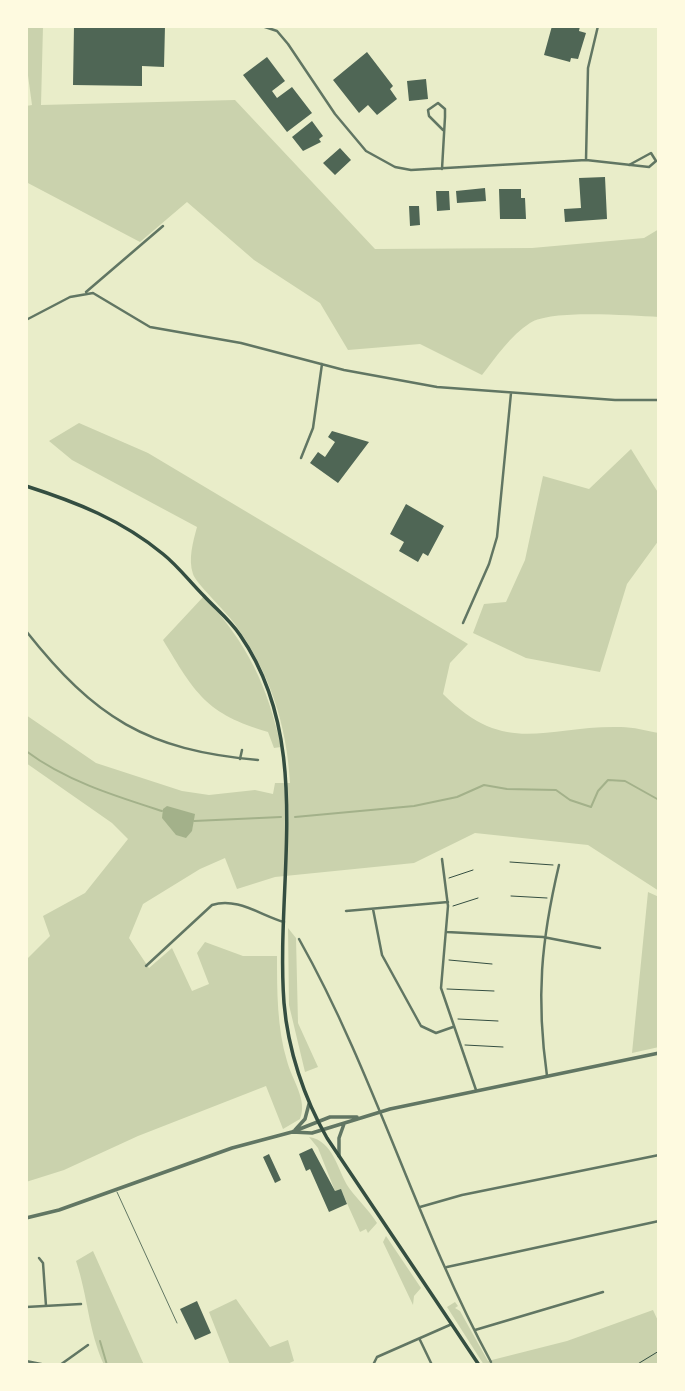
<!DOCTYPE html>
<html>
<head>
<meta charset="utf-8">
<style>
	body { margin:0 }
	#map { position:relative; width:685px; height:1391px; overflow:hidden; background:#e9edc9; font-family:Karla,sans-serif }
	canvas { display:block }
	.frame { position:absolute; inset:0; border:28px solid #fefae0; pointer-events:none }
</style>
</head>
<body>
<div id="map">
<canvas width="685" height="1391"></canvas>
<div class="frame"></div>
</div>
<script>
const context = document.querySelector('canvas').getContext('2d');
context.lineJoin = 'round';
function paint(path, color) { context.fillStyle = color; context.fill(path, 'evenodd'); }
function strokePath(path, color, width, dash) { context.strokeStyle = color; context.lineWidth = width; context.lineCap = dash ? 'butt' : 'round'; context.setLineDash(dash || []); context.stroke(path); }
paint(new Path2D(`
	M26,26H43L41,105L235,100L375,249L532,248L644,238L659,229V317C629,316 553,309 530,323C511,335 495,358 482,375L420,344L348,350L320,303L254,260L187,202L140,242L26,182V106L32,105L26,61Z
	M79,423L148,453L468,644L450,663L443,694C507,758 544,725 621,727C633,727 647,731 659,733V891L588,845L475,833L414,863L275,877L237,889L225,858L200,869L143,904L129,938L149,968L172,948L192,991L209,984L197,953L205,942L243,956H277C277,991 277,1028 287,1061C292,1080 308,1100 300,1119L283,1129L266,1086L138,1136L64,1170L26,1182V960L50,936L43,916L85,893L128,839L112,823L26,763V715L96,763L182,791L209,795L255,790L273,794L275,783H290C287,725 269,670 234,623C227,613 195,582 193,574C188,559 193,542 197,527L72,460L49,441Z
	M631,449L659,494V540L627,584L600,672L526,658L473,633L484,604L506,602L525,560L543,476L589,489Z
	M204,596C248,645 267,684 281,747L274,748L268,732C206,714 195,693 163,640Z
	M648,892L659,897V1047L632,1053Z
	M288,928L296,938L298,1023L318,1067L305,1072L289,1005Z
	M309,1137C334,1141 337,1170 349,1188C358,1200 369,1210 377,1223L368,1233L366,1229L360,1232L341,1190L335,1191L318,1148Z
	M386,1236L421,1288L414,1296L413,1305L383,1242Z
	M93,1251L144,1365H104C88,1329 88,1297 76,1261Z
	M236,1299L270,1347L288,1340L294,1361L285,1365H230L209,1312Z
	M455,1302L458,1306L455,1308L460,1311L488,1361L567,1341L653,1310L659,1323V1365H484L447,1307Z`), '#cad2ad');
paint(new Path2D(`
	M167,806L195,814L192,831L186,838L176,835L162,818L163,809Z`), '#a3b18a');
strokePath(new Path2D(`
	M26,751C66,781 115,796 162,811
	M295,817L414,806L457,797L484,785L507,789L556,790L570,800L591,807L598,791L608,780L625,781L659,800
	M194,821L281,817
	M100,1341L107,1365`), '#a3b18a', 2);
paint(new Path2D(`
	M74,26H165L164,67L142,66V86L73,85Z
	M552,26H580L579,31L586,33L578,59L571,58L570,62L544,55Z
	M367,52L393,86L390,89L397,99L377,115L368,105L359,113L333,80Z
	M267,57L285,81L272,91L277,98L292,87L312,113L287,132L243,75Z
	M426,79L428,99L409,101L407,81Z
	M312,121L323,136L319,139L321,142L303,151L292,137Z
	M340,148L351,160L335,175L323,163Z
	M605,177L607,219L565,222L564,209L581,208L579,178Z
	M485,188L486,201L457,203L456,191Z
	M499,189H521V198H525L526,219H500Z
	M436,191H449L450,210L437,211Z
	M409,206H419L420,225L410,226Z
	M332,431L369,442L338,483L310,463L318,452L325,457L335,442L328,437Z
	M406,504L444,526L428,556L423,553L418,562L399,551L404,542L390,534Z
	M312,1148L335,1191L341,1189L347,1204L329,1212L310,1169L306,1171L299,1154Z
	M269,1154L281,1180L275,1183L263,1157Z
	M197,1301L211,1333L195,1340L180,1309Z`), '#4f6655');
strokePath(new Path2D(`
	M510,862L553,865
	M449,878L473,870
	M511,896L547,898
	M453,906L478,898
	M449,960L492,964
	M447,989L494,991
	M458,1019L498,1021
	M465,1045L503,1047
	M636,1365L659,1351`), '#344e41', 1);
strokePath(new Path2D(`
	M117,1192L177,1323`), '#617663', 1);
strokePath(new Path2D(`
	M262,26L277,31L288,44L335,114L366,151L395,167L411,170L586,160L588,68L598,26
	M586,160L649,167L656,161L651,153L629,165
	M442,169L445,117V109L438,103L428,110L429,116L443,130
	M86,292L163,226
	M26,320L70,297L93,293L150,327L241,343L344,370L437,387L615,400H659
	M301,458L313,428L322,364
	M463,623L489,564L497,537L511,393
	M26,631C95,718 146,750 258,760
	M240,759L242,750
	M442,859L448,906L441,988L476,1090
	M373,909L382,955L421,1026L436,1033L453,1027
	M346,911L448,902
	M447,932L543,937L600,948
	M299,939C375,1074 417,1226 491,1362
	M146,966L212,905C237,897 260,915 284,922
	M547,1076C536,998 541,941 559,865
	M420,1207L462,1195L659,1155
	M39,1258L43,1263L46,1306
	M447,1267L659,1221
	M26,1307L81,1304
	M475,1330L603,1292
	M420,1340L432,1365
	M26,1361L46,1365
	M60,1365L88,1345
	M373,1365L377,1357L452,1324`), '#617663', 2.5);
strokePath(new Path2D(`
	M295,1130L305,1119L309,1104
	M292,1132L312,1133L390,1109L659,1053
	M339,1156V1138L344,1124
	M26,1218L59,1210L232,1148L292,1132L330,1117H357`), '#617663', 3.5);
strokePath(new Path2D(`
	M26,486C76,502 122,520 163,554C178,566 190,582 204,596C216,609 230,620 240,635C315,743 275,880 284,1003C288,1050 304,1098 327,1138L479,1365`), '#344e41', 3.5);
</script>
</body>
</html>
